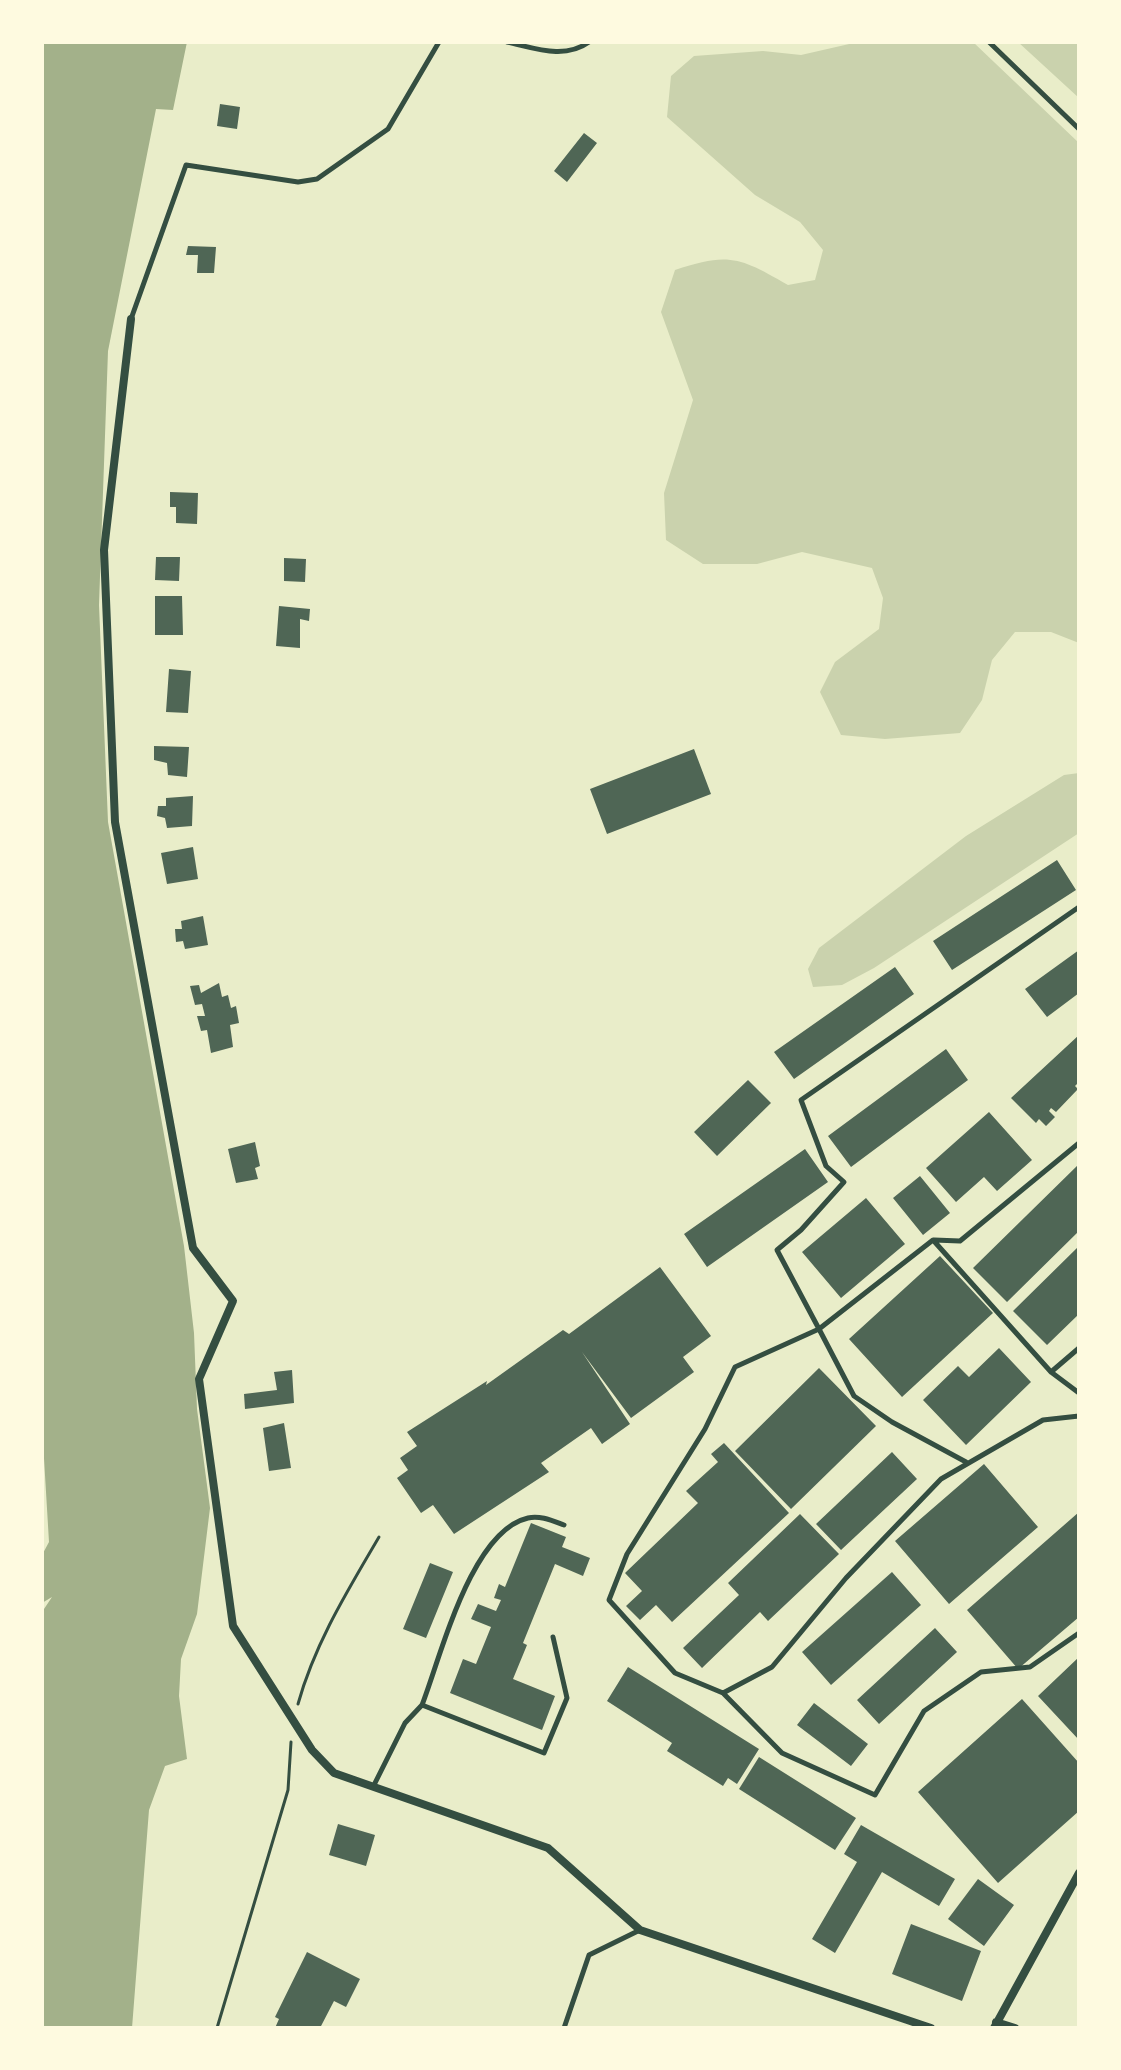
<!DOCTYPE html>
<html>
<head>
<meta charset="utf-8">
<style>
	body { margin:0 }
	#map { position:relative; width:1121px; height:2070px; overflow:hidden; background:#e9edc9; font-family:"Nunito Sans",sans-serif }
	canvas { display:block }
	.frame { position:absolute; inset:0; border:44px solid #fefae0; pointer-events:none }
</style>
</head>
<body>
<div id="map">
<canvas width="1121" height="2070"></canvas>
<div class="frame"></div>
</div>
<script>
const context = document.querySelector('canvas').getContext('2d');
context.lineJoin = 'round';
function paint(path, color) { context.fillStyle = color; context.fill(path, 'evenodd'); }
function strokePath(path, color, width, dash) { context.strokeStyle = color; context.lineWidth = width; context.lineCap = dash ? 'butt' : 'round'; context.setLineDash(dash || []); context.stroke(path); }
paint(new Path2D(`
	M858,42H973L1079,143V643L1051,632H1015L992,660L982,700L960,733L885,739L841,735L820,692L835,662L879,629L883,598L872,568L802,552L757,564H703L666,540L664,493L693,400L661,312L675,270C728,252 740,257 788,285L815,280L823,250L800,222L755,195L667,117L671,76L694,56L763,51L801,55Z
	M1018,42H1079V98Z
	M1079,773V833L874,968L842,985L813,987L808,969L819,948L966,836L1064,775Z`), '#cad2ad');
paint(new Path2D(`
	M42,42H187L173,110L156,109L108,351L99,605L108,822L184,1246L194,1333L197,1409L210,1508L197,1614L181,1659L179,1696L187,1759L165,1766L149,1810L132,2028H42V1612L52,1597L42,1603V1555L49,1542L42,1425Z`), '#a3b18a');
paint(new Path2D(`
	M220,104L240,107L237,129L217,126Z
	M584,133L597,143L567,182L554,171Z
	M188,246L216,247L214,273H197L198,255H186Z
	M170,492L198,493L197,524L176,523V507H170Z
	M156,557H180L179,581L155,580Z
	M284,558L306,559L305,582L284,581Z
	M155,596H182L183,635H155Z
	M279,606L310,609L309,621L300,619V648L276,646Z
	M169,669L191,671L188,713L166,712Z
	M154,746L189,747L187,777L168,775L167,763L154,760Z
	M694,749L711,794L607,834L590,789Z
	M193,796L192,826L167,828L165,818L157,816L158,806H166V798Z
	M193,847L198,879L167,884L161,853Z
	M1057,860L1076,890L952,970L933,941Z
	M203,916L208,945L185,949L183,941L176,942L175,929H182L181,921Z
	M1079,950V993L1047,1017L1025,989Z
	M895,967L914,994L794,1079L774,1052Z
	M219,983L222,997L228,995L231,1008L236,1006L239,1023L230,1025L233,1047L211,1053L207,1030L201,1031L197,1016H205L202,1004L195,1005L190,986L199,985L201,993Z
	M1079,1035V1082L1075,1086L1078,1089L1056,1112L1051,1108L1049,1111L1055,1117L1046,1126L1039,1119L1036,1123L1011,1098Z
	M946,1049L968,1080L851,1167L828,1136Z
	M748,1080L771,1103L717,1156L694,1132Z
	M989,1112L1032,1160L997,1191L984,1177L956,1202L926,1168Z
	M255,1142L260,1166L255,1168L258,1179L236,1183L228,1149Z
	M805,1149L828,1182L707,1267L684,1234Z
	M1079,1164V1231L1007,1302L973,1268Z
	M920,1176L950,1213L923,1235L893,1198Z
	M866,1198L905,1244L841,1298L802,1252Z
	M1079,1246V1314L1047,1345L1013,1311Z
	M940,1256L993,1313L902,1397L849,1339Z
	M660,1267L711,1336L683,1357L694,1372L631,1418L582,1352L630,1424L602,1444L591,1428L541,1463L549,1472L454,1534L433,1505L421,1513L397,1478L408,1470L400,1458L417,1446L407,1432L487,1381L486,1385L563,1330L569,1334Z
	M999,1348L1031,1382L966,1445L923,1400L958,1366L969,1377Z
	M819,1368L876,1426L791,1509L735,1451Z
	M292,1370L294,1403L245,1409L244,1394L277,1390L274,1372Z
	M284,1423L291,1468L269,1471L263,1428Z
	M724,1443L789,1513L672,1622L656,1605L640,1620L626,1606L642,1591L625,1573L698,1503L686,1491L718,1462L711,1454Z
	M892,1452L917,1479L841,1550L816,1524Z
	M984,1464L1038,1527L949,1604L895,1541Z
	M1079,1512V1617L1018,1669L967,1610Z
	M800,1514L839,1554L768,1621L760,1612L702,1668L683,1648L739,1595L728,1583Z
	M531,1523L566,1537L562,1547L590,1558L583,1576L555,1564L523,1643L527,1645L513,1679L555,1696L542,1730L450,1693L463,1659L476,1664L491,1627L471,1619L478,1604L496,1611L501,1600L494,1598L499,1584L505,1587Z
	M430,1563L453,1572L426,1638L403,1629Z
	M892,1572L921,1605L831,1685L802,1652Z
	M935,1628L957,1652L879,1724L857,1700Z
	M1079,1657V1740L1038,1696Z
	M628,1667L759,1749L737,1784L728,1778L723,1786L667,1751L672,1743L607,1701Z
	M1022,1699L1079,1763V1811L998,1883L918,1792Z
	M814,1703L868,1744L851,1766L797,1725Z
	M759,1757L856,1818L835,1850L739,1789Z
	M338,1824L375,1835L366,1866L329,1855Z
	M861,1825L955,1879L939,1906L882,1872L835,1953L812,1939L857,1862L844,1854Z
	M978,1879L1014,1905L984,1946L948,1919Z
	M911,1924L981,1951L962,2001L892,1974Z
	M307,1952L360,1979L346,2007L334,2001L320,2028H275L279,2019L275,2017Z`), '#4f6655');
strokePath(new Path2D(`
	M298,1704C315,1643 348,1590 379,1537
	M217,2028L288,1790L291,1742`), '#344e41', 3);
strokePath(new Path2D(`
	M507,42C535,48 564,60 589,42
	M989,42L1079,129
	M131,319L186,165L298,182L317,179L388,129L439,42
	M1079,907L801,1100L826,1166L844,1182L801,1230L777,1250L819,1329L735,1367L705,1429L627,1554L609,1600L675,1673L723,1693L772,1667L846,1578L941,1479L1043,1420L1079,1416
	M934,1240L960,1241L1079,1143
	M1051,1372L1079,1348
	M966,1462L892,1422L854,1396L819,1329L933,1240L1051,1372L1079,1393
	M723,1693L782,1753L875,1795L924,1711L981,1672L1030,1667L1079,1633
	M422,1705L544,1753L567,1698L553,1637
	M373,1787L405,1723L422,1705C441,1656 471,1531 528,1518C540,1515 553,1521 564,1525
	M564,2028L589,1955L640,1930`), '#344e41', 5);
strokePath(new Path2D(`
	M131,319L104,550L115,822L193,1248L233,1301L199,1379L233,1626L312,1750L334,1773L548,1848L640,1930L931,2028
	M996,2022L1015,2028
	M994,2028L1079,1873`), '#344e41', 8);
</script>
</body>
</html>
